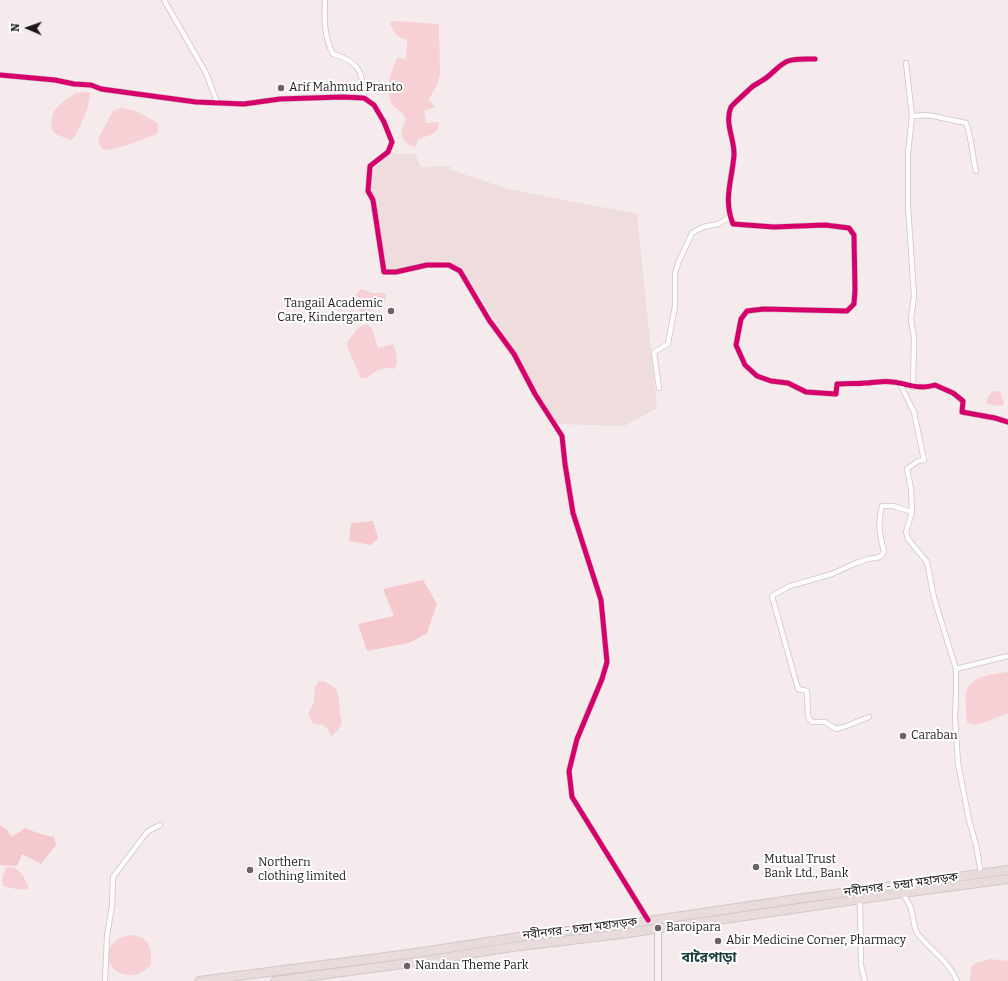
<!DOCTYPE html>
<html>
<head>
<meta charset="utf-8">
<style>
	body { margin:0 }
	#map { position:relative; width:1008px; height:981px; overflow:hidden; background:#f5ebec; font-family:Bitter,serif }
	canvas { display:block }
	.north { position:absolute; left:8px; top:8px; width:40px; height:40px; -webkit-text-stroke:3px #fff; paint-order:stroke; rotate:272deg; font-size:11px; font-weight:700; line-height:16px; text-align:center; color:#1f1919 }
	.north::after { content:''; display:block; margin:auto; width:14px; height:18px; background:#1f1919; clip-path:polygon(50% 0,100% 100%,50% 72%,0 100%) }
</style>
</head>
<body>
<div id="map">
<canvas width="1008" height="981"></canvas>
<div class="north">N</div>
</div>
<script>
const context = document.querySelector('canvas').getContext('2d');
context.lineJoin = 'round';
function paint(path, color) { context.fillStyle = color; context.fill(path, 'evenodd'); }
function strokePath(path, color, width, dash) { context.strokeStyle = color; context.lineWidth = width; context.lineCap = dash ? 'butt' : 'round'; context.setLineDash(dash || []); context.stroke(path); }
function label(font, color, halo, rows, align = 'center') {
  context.font = font + ' Bitter,"Noto Sans Bengali",serif'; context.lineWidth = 4; context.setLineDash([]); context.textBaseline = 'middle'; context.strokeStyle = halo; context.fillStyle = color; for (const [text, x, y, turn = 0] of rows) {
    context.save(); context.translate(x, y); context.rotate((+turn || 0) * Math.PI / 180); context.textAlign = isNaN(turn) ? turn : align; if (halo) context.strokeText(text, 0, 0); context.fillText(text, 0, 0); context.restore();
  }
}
paint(new Path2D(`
	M388,153L415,154L421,167L450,166L451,170L508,189L637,214L657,408L624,426L556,424L479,294L451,260L406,270H385L372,204V171Z`), '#efddde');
paint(new Path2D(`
	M373,521L378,538L371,545L349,541L351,523Z
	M423,580L437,604L427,633L409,643L367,651L358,624L394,616L383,589Z
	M0,825L6,829L12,837L25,828L40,834L54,837L56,845L41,864L22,854L17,866L0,865Z`), '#f4c8cd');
paint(new Path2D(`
	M396,21L439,24L440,72L438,83L429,99L435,107L424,111L426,123L439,122L437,130L431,135L418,139L416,147C407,145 402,140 401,131L406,120C402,109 395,110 392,104C384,90 391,72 397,58L406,59L407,40L397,36L390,24L391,22Z
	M90,92C90,108 81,124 74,138L71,140L55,134L51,128L52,119L54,111L61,103L76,93Z
	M121,108C134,109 147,116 158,124V132L156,134C141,140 119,150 103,150L100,146L98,139L113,111Z
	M361,289L372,293H384L386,295L385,302L369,311L363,316L358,308L356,294Z
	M367,324L372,328L378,348L393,344L396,352L397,364L394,369C382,366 376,371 367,378H361L347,347L348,341L358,328Z
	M993,391H997L1001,393L1004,403L1002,406L991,405L986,403L990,394Z
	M1008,672V713L985,722L974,725L967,722C967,715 964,696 967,690C973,675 994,674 1008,672Z
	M323,681C340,687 339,696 340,712C340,716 343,720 341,724C340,729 335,733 331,737C328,727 324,724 314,724C304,712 311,711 314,701C315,693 313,690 318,682Z
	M7,867C21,866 24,878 29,888C15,892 16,887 4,887C1,879 3,874 7,867Z
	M132,935C149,937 153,949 151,965C147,969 143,971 138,974C115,981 98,957 115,941C120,937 126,936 132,935Z
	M990,959L1008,961V981H970L971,967L976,963Z`), '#f6d0d4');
const street = new Path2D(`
	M164,0L206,73L217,102
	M325,0C324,18 324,37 333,54C359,62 363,71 364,98
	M815,59C806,59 797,58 788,61C780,64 773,73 766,78C762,81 758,83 753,86C751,88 732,105 731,107C724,123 735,140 734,155C732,181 723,199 733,224L774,227L825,225L849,228L854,235L855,290L854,304L847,311L764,309L747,311L741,319L736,345L745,365L757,376L771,381L788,383L806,392L836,394L837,384H840C848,383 857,384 865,383C874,383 883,380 893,382C908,384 920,390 935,385L953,393L963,401L962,412L995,418L1008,422
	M906,63L912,116L908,154V206L914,296L911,319L914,338L913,387
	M0,75L55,80L74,84L91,85L101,89L196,102L244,104L280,99L342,97L364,98L374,105L384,122L392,142L388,152L370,166L368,191L373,200L384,272H396L427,265H449L460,271L489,320L514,354L535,394L562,436L565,464L573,513L601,600L607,662L602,679L577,739L569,771L572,797L648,920
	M912,116L928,115L966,123C972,139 972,155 976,171
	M900,384L914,412L924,460L918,461L907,469L911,489L912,512
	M659,388L654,352L668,344L675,306V274L678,263L692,233L703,227L718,224L730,217
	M956,669L1008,656
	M869,717L844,727L836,729L825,722H812L808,717L807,691L798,689L772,596L790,586L832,574L856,563L868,559L880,557L884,552C880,535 877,524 882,506H893L912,512L906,532L908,539L927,562L934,598L956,669V695L955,718L958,763L969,820L976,845L981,873
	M903,893L911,908L915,928L917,933C930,950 949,961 957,981
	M860,899L861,965L865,981
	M105,981L107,936L112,906L113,877L147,832L160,825`);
const secondary = new Path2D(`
	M658,928V981`);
const highway = new Path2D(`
	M199,981L416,953L532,935L621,925L797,899L1008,870
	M275,981L417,962L512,947L621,934L903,893L1008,879`);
strokePath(street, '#ccc4c5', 6);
strokePath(secondary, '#ccc4c5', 8);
strokePath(highway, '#cecaca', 10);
strokePath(street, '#fefcfc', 4.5);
strokePath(secondary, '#f8f2f3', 6);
strokePath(highway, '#e9dadc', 8);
strokePath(new Path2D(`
	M815,59C806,59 797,58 788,61C780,64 773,73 766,78C762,81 758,83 753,86C751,88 732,105 731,107C724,123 735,140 734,155C732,181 723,199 733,224L774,227L825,225L849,228L854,235L855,290L854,304L847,311L764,309L747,311L741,319L736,345L745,365L757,376L771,381L788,383L806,392L836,394L837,384H840C848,383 857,384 865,383C874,383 883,380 893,382C908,384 920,390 935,385L953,393L963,401L962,412L995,418L1008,422
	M0,75L55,80L74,84L91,85L101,89L196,102L244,104L280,99L342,97L364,98L374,105L384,122L392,142L388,152L370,166L368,191L373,200L384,272H396L427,265H449L460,271L489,320L514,354L535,394L562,436L565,464L573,513L601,600L607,662L602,679L577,739L569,771L572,797L648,920`), '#d6006c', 5);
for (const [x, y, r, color] of [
	[281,88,4,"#6a6263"],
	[391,311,4,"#6a6263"],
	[903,736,4,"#6a6263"],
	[756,867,4,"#6a6263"],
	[250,870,4,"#6a6263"],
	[658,928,4,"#6a6263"],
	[718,941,4,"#6a6263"],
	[407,966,4,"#6a6263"]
]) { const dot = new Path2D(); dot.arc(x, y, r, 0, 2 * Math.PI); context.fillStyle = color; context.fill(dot); strokePath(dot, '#fff', 1.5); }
label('12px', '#1f1919', '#fff', [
	["Arif Mahmud Pranto",289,88],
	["Tangail Academic",383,304,"right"],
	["Care, Kindergarten",383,318,"right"],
	["Caraban",911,736],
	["Mutual Trust",764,860],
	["Bank Ltd., Bank",764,874],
	["Northern",258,863],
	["clothing limited",258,877],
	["Baroipara",666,928],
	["Abir Medicine Corner, Pharmacy",726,941],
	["Nandan Theme Park",415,966]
], 'left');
label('12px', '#1f1919', '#fff', [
	["নবীনগর - চন্দ্রা মহাসড়ক",901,885,-8],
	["নবীনগর - চন্দ্রা মহাসড়ক",580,929,-7]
]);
label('bold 14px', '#1b3e3d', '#fff', [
	["বারৈপাড়া",709,958]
]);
</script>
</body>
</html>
